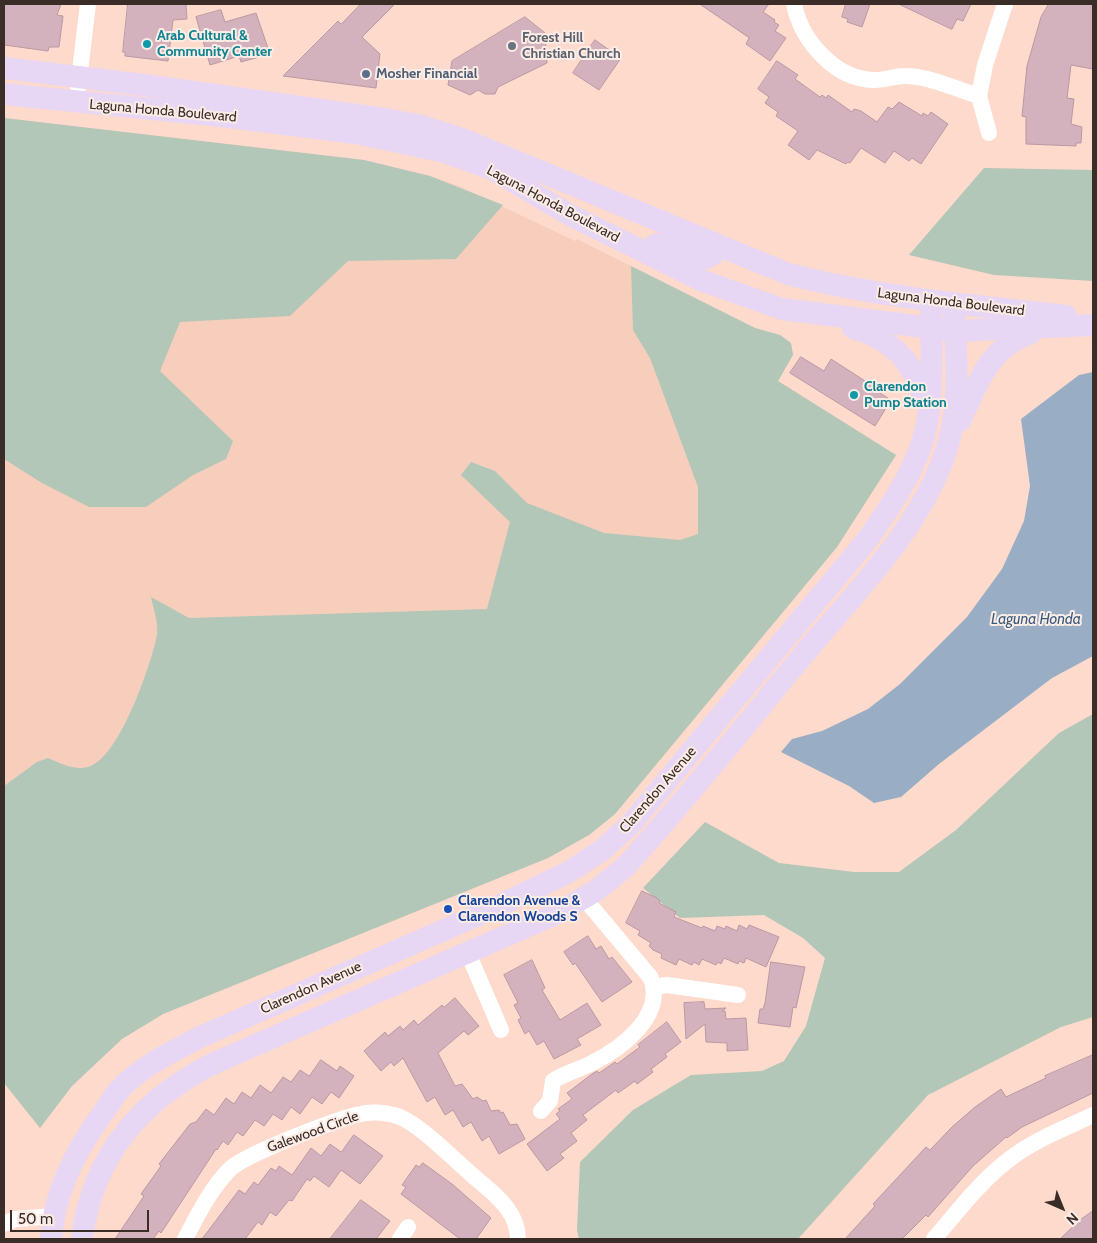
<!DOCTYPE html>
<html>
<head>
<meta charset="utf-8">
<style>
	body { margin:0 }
	#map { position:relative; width:1097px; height:1243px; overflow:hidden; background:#fddacc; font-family:Cabin,sans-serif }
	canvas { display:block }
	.frame { position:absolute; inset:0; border:5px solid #3a2c27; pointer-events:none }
	.north { position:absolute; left:1037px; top:1183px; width:50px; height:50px; -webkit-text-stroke:4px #fbece6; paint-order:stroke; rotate:136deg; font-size:14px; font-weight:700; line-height:20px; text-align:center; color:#3a2c27 }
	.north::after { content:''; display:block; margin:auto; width:18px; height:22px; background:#3a2c27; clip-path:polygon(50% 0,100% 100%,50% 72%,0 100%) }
	.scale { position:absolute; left:10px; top:1210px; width:139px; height:22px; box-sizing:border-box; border:2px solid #3a2c27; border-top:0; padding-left:6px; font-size:15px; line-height:18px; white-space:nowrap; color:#3a2c27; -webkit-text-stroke:4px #fbece6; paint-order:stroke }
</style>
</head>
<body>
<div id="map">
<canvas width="1097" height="1243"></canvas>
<div class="frame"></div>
<div class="north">N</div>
<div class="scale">50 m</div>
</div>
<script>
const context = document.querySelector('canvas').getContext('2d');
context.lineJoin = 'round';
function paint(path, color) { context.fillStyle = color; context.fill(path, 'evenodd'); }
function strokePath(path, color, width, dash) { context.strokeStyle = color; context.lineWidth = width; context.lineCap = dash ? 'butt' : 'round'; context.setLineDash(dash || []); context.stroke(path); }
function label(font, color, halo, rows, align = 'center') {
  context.font = font + ' Cabin,sans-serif'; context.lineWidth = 4; context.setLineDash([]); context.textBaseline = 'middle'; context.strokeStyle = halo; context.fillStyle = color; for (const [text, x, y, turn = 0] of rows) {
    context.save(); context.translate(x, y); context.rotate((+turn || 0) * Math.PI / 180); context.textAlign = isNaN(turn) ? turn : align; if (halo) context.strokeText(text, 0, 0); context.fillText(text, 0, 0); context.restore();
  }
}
paint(new Path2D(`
	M4,118L364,160L430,176L461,187L575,241L577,239L755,328L780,335L791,343L793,355L778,381L896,455L837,547L615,814L589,835L548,858L163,1014L122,1039L72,1086L40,1128L4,1083Z`), '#f7cebc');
paint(new Path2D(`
	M4,118L364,160L430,176L503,205L456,259L348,261L290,316L180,322L160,371L233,441L226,459L193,475L146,507H89L42,483L4,459Z
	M984,168L1093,170V281L994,275L909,255Z
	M631,266L755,328L780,335L791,343L793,355L778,381L896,455L837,547L615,814L589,835L548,858L163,1014L122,1039L72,1086L40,1128L4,1083V786L37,762L48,758C59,763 75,771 88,767C119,759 151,665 157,635C159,624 153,608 151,597L189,618L487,609L510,522L461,475L471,462L495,471L527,503L604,533L680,540L698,534V487L650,358L633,330Z
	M1093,714V1017L1061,1027L928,1095L798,1239H579L577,1230L580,1162L633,1110L691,1075L762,1071L784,1061L806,1026L825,958L803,938L764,915L680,918L643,888L705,822L779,863L854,872H899L956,830L1059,733Z`), '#b2c7b7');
paint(new Path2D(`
	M1093,372V656L1052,678L939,764L901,797L874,803L849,786L781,752L792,739L822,731L868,709L900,684L967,617L1002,569L1024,521L1030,486L1021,419L1079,375Z`), '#99aec4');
const building = new Path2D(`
	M4,4H61L57,15L63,16L59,47H49L48,51L4,45Z
	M128,4H186L187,19L173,20L168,61L125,56V52H123Z
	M361,4H395L362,37L380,54L376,88L283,76L338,21L341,24Z
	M700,4H769L763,12L775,20L774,22L779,25L775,31L786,38L770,61L746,44L749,38Z
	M846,4H870L862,27L847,22L848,19L842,17Z
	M899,4H971L963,21L957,19L952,29Z
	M1049,4H1093V69L1071,65L1067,98L1074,99L1071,124L1082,127L1081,143H1076V146L1026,144V117L1022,116L1027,66L1041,17Z
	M221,10L225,22L256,13L270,54L241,62L239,56L210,65L196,17Z
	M525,17L545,33L547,63L498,87L495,94H485L478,90L470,95L448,85L452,61Z
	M595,40L621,58L599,90L573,73Z
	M777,61L798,75L795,79L820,97L822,95L826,98L828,95L852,112L854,109L861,111L877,122L888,107L892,109L899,102L922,116L923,113L928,116L931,112L948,124L921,164L912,158L909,161L894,151L885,163L861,148L850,163L848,162L846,164L817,150L809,160L788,145L798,131L776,116L778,112L765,103L769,97L758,89Z
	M801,357L824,371L831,359L876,388L875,390L891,400L875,426L790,373Z
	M642,891L657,898L660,901L659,903L676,912L674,917L702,928L703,926L715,931L717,926L725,929L726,926L737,931L739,925L747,929L749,925L779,937L766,967L746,958L744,963L739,961L738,964L724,958L721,964L718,962L716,965L702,959L699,965L694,962L692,965L679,959L676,965L661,958L662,954L653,950L649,946L651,943L638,935L640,931L626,923Z
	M588,936L596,949L601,946L609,959L612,957L632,982L602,1002L575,963L573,965L564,952Z
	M532,960L545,988L542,990L560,1020L587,1003L601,1025L577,1039L581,1045L554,1059L544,1041L537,1045L529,1031L525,1034L518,1020L521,1018L514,1005L518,1003L504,975Z
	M771,962L805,967L796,1008L793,1007L790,1027L758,1023L760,1009H763L765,1003Z
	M455,998L479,1026L468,1035L464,1031L438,1053L455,1086L462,1084L473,1099L477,1097L483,1101L486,1100L491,1111L499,1110L501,1113L503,1112L510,1125L517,1124L525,1139L499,1154L489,1136L482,1141L471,1122L463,1127L453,1110L445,1115L435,1097L427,1102L403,1058L394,1066L391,1062L381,1071L364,1051L385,1032L388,1036L400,1026L403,1030L414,1020L418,1025L442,1005L444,1007Z
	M704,1002L705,1009L726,1008L722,1011H725L726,1019L746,1018L748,1050L727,1051V1043L706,1042L705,1024L686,1039L684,1003Z
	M667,1022L681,1042L665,1054L667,1057L651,1069L653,1072L637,1084L635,1081L618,1093L616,1090L583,1115L587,1120L571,1133L577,1141L560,1154L564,1158L547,1171L527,1144L560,1119L556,1114L560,1111L558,1109L572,1099L567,1093L592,1074L597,1071L599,1073L615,1062L617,1064L629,1055L640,1047L638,1045Z
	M1093,1055V1093L1022,1127L1007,1138L1006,1137L973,1166L928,1217L926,1215L902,1239H845L875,1206L873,1204L926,1147L930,1150L952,1127L975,1107L1001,1089L1006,1097L1046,1078L1045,1076Z
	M321,1060L337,1071L340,1066L354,1076L339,1098L331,1092L322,1104L312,1097L300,1114L291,1107L282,1120L273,1114L264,1126L255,1120L243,1136L237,1132L228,1145L223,1141L217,1150L216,1149L161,1233L159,1231L153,1239H115L144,1196L141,1194L161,1166L159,1164L190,1124L196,1122L206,1109L214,1115L226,1098L234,1104L242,1092L251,1098L260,1085L271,1093L283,1077L291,1082L300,1070L309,1076Z
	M354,1135L383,1156L360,1184L341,1170L329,1187L314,1176L310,1181L307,1179L292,1201L289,1200L276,1216L270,1212L262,1225L258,1222L245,1239H202L239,1190L245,1194L254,1182L258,1185L271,1168L276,1171L279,1166L292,1175L311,1148L321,1156L330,1144L341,1152Z
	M423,1163L452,1184L491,1218L476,1239H460L401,1194L406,1187L402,1185L416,1165L419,1167Z
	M361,1200L390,1221L376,1239H330Z
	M1093,1211V1239H1060L1080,1220Z`);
paint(building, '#d3b2bd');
strokePath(building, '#bb98a3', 1);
strokePath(new Path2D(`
	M794,4C801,40 835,80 875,80C885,80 895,76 905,76C929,76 956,89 979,96
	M78,88L88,4
	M989,133L979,96L985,65L1005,4
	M468,953L501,1030
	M654,987L667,985L738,995
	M541,1111L550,1101L553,1081C565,1073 579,1070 592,1063C622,1048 665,1016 651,978L584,898
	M4,1224L15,1219L53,1216
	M185,1239C197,1216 211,1188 230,1169C246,1154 343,1116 366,1113C377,1112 389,1113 400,1117C423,1127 451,1157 471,1174C491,1192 518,1209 518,1239
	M400,1239L408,1227
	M934,1239C958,1211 981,1180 1011,1158C1036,1139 1066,1128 1093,1115`), '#fff', 16);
strokePath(new Path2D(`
	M4,68L144,85L385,119L418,125L462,139L788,274C880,298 973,305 1066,316
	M4,94L221,116L355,133L441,151L492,169L570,215L703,281L782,309L955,331L1093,325
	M645,252L657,244H663C685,255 700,270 721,247
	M853,328C891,338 915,363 924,401
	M960,421C977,384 989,347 1031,333
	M51,1239C54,1192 75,1151 103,1113C109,1105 114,1095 121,1088C142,1066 172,1052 198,1038L492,909L567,873L601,851L631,824L868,539C888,510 909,480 921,446C936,404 930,347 932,302
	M82,1239C92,1155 144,1096 219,1061L556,914L597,890L626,866C686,800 742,729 799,660C849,599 917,533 944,457C962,407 956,356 954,304`), '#e7d7f4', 22);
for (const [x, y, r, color] of [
	[147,44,5,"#0f9aa8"],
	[512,46,5,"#6b7280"],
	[366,74,5,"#5c6f8a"],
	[854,395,5,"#0f9aa8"],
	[448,909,5,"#1a4fb4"]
]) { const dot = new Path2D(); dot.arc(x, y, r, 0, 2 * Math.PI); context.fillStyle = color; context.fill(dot); strokePath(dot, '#fbece6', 2); }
label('bold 14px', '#0d838f', '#fbece6', [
	["Arab Cultural &",157,36],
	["Community Center",157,52],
	["Clarendon",864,387],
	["Pump Station",864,403]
], 'left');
label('bold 14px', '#5b616d', '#fbece6', [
	["Forest Hill",522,38],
	["Christian Church",522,54]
], 'left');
label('bold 14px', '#4e5e75', '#fbece6', [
	["Mosher Financial",376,74]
], 'left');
label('14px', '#3a2c27', '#fbece6', [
	["Laguna Honda Boulevard",163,111,5],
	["Laguna Honda Boulevard",553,204,28],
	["Laguna Honda Boulevard",951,302,7],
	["Clarendon Avenue",658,790,-49],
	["Clarendon Avenue",311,988,-24],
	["Galewood Circle",313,1132,-20]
]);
label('bold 14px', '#164399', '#fbece6', [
	["Clarendon Avenue &",458,901],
	["Clarendon Woods S",458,917]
], 'left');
label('italic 15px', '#385a7d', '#fbece6', [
	["Laguna Honda",1036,620]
]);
</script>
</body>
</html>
